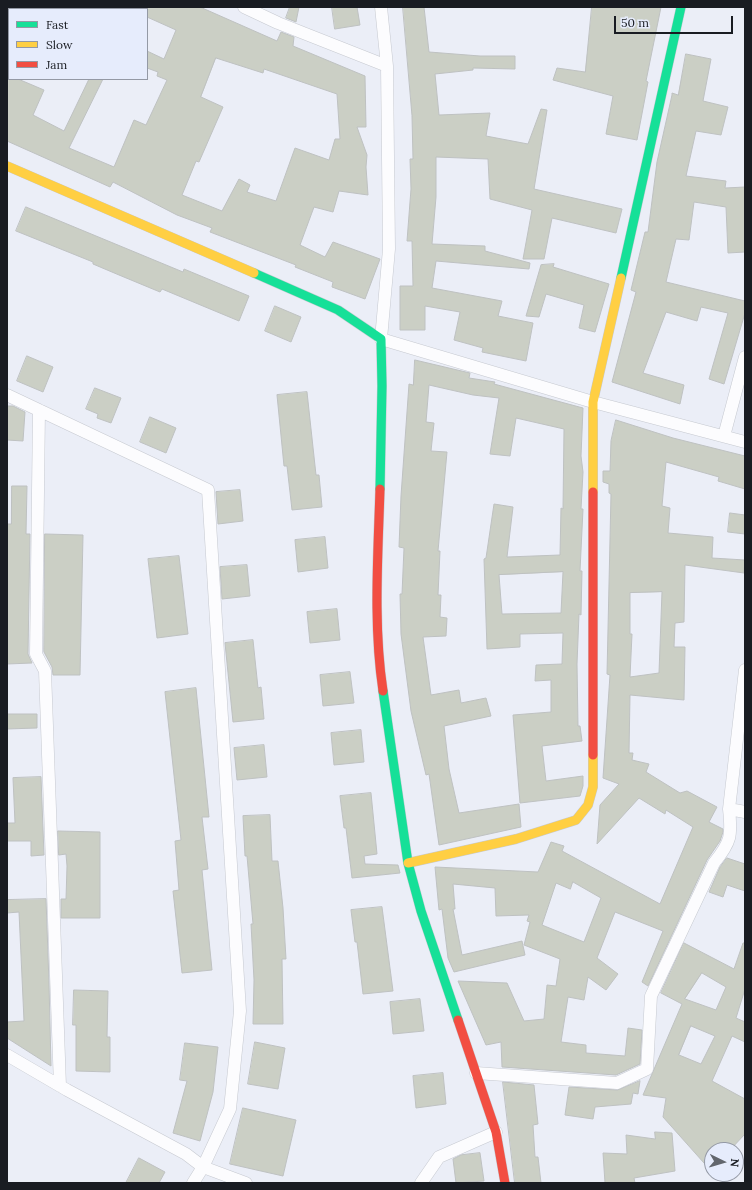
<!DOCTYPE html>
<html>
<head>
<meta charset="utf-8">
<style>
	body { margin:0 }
	#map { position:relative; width:752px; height:1190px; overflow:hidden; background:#ebeef7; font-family:Lora,serif }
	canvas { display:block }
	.frame { position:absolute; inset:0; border:8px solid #191c22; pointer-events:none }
	.legend { position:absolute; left:8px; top:8px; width:140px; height:72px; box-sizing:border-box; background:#e6ecfc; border:1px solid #9499a5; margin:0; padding:5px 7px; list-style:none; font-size:12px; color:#191c22 }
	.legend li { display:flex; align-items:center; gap:8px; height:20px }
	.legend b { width:20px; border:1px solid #9499a5 }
	.north { position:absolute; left:704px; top:1142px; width:40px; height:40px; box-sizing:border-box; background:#e6ecfc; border:1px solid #9499a5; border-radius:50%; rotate:95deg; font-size:11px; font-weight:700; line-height:16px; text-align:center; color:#191c22 }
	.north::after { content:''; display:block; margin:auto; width:14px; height:18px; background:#62666d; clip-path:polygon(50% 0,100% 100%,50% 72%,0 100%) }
	.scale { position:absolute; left:614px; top:16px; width:119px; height:18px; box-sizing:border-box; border:2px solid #191c22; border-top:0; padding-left:5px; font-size:12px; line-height:14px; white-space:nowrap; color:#191c22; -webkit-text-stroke:3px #e6ecfc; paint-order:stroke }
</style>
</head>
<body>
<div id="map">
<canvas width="752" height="1190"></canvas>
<div class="frame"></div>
<ul class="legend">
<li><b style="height:5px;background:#16e098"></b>Fast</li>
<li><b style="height:5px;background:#ffcf43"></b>Slow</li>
<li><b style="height:5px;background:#f24e42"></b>Jam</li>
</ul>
<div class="north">N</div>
<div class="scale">50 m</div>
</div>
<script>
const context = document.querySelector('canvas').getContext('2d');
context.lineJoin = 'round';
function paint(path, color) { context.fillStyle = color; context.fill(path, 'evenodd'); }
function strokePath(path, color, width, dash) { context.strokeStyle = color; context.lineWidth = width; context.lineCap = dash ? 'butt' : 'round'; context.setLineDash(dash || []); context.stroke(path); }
const building = new Path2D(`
	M147,7H200L277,41L281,32L294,37L293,46L365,76L366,127H357L367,155L366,167L368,195L339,191L333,212L314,207L300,245L325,257L333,242L380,259L365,299L332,287L333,282L295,267L296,265L210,232L212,228L177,215L113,182L110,187L7,141V74L9,75V79H18L44,90L33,115L64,131L89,79H103L69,148L114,167L134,120L146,125L167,80L157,76L158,72L147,68V51L164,59L176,30L147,17ZM216,58L263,73L264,69L337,94L340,139H335L329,160L295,148L276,201L247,192L250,185L239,179L222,211L182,195L196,161L199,162L223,107L201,97Z
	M290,7H299L296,22L286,18Z
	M332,7H357L360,25L335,29Z
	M403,7H424L429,52L480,56H515V69L473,68V70L435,74L439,115L490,113L486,136L528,144L541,109L547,110L534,189L622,209L616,233L552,218L544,259H523L532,210L490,199L488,159L436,157V197L432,244L485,246V251L530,263L529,269L436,261L432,288L502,301L498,316L533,323L526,361L482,352L483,348L454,340L460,312L425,306V330H400V286H413L412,241H407L411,189L410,159H413L412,116Z
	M592,7H661L646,81L648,82L637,140L606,134L613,96L553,80L557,68L585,72Z
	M686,54L711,59L703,101L728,107L721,135L696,131L686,176L726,181L725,188L745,187V252L728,253L726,207L694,202L689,240L676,239L666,282L745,301V313L724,384L709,379L728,313L701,307L697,321L666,312L643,373L684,385L680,404L612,382L636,292L631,290L645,232H648L657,162L672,95V93L678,95Z
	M26,207L183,272L184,269L249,296L239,321L162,289L160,292L119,275L93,264V262L16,231Z
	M554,264L553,267L609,284L595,332L579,328L584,305L546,294L539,317L526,316L541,265Z
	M275,306L301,317L291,342L265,331Z
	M27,356L53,367L43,392L17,381Z
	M415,360L470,373L469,378L495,382L494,384L583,408L581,456L583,472L581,509H583L580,571H582L581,615L579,614L577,664L578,726H580L582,741L542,746L546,781L583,776V786L580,796L520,803L513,715L551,712V680L535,681L536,665L562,664L563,633L520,634V647L487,649L484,559L486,558L494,504L513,507L507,557L560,555L561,508L563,509L564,429L516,418L510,456L490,454L499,398L473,395L429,385L426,422L434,423L431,451L447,452L438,551H440L438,595H441L440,617L447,618L446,636L423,637L431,695L459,690L461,703L486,698L491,716L444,726L449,769L459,813L519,804L521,827L439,845L429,774L426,775L411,711L401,634L400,594H402L404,548L399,547L401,496L409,384L413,385ZM563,572L561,613L502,614L499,575Z
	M95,388L121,398L111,423L97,418L98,414L86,409Z
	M307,392L316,475H319L322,507L292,510L287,466H284L277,395Z
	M7,406H13L25,412L23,441L7,440Z
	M150,417L176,428L166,453L140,442Z
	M616,420L673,438L745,456V489L718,481L719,477L666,462L662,506L670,508L668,533L713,537L712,558L745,560L744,573L685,565L684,622L675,623L674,647H685L684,700L630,695L629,753H633L632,760L649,764L646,772L680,793L687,791L717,807L709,822L723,829V832L720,841L707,860L648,986L642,982L663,931L615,912L597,958L618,974L606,990L588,977L584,1000L568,997L561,1042L586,1045V1053L625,1056L628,1028L642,1030L640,1064L616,1075L502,1067L501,1042L486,1045L458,981L507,983L524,1021L544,1019L547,985L556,986L560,959L524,945L530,922L527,921L529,915L496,916L495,888L453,884L455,909H453L462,955L522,941L525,955L454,972L448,958L442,909L439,910L435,867L538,872L551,842L564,846L562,851L660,904L693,827L666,810L665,814L639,798L597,844L600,805L619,784L603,778L610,675L607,674L611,494L609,493V484L603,482V471H610L611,441ZM662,592L659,673L630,677L632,634H630V593ZM573,882L601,898L584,942L542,925L556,883L570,889Z
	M12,486H27L26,534H30L28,654L32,663L7,664V524H11Z
	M240,490L243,521L218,524L216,492Z
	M730,513L745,515V534L728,532Z
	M45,534L83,535L80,675H53L52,667L44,652Z
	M325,537L328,568L298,572L295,540Z
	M179,556L188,634L157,638L148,559Z
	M247,565L250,596L222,599L220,567Z
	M337,609L340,640L310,643L307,612Z
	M253,640L258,688L261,687L264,719L233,722L225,643Z
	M350,672L354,703L323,706L320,675Z
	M196,688L209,817H202L208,869L202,870L212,970L182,973L173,891L179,890L175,841L181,840L165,692Z
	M7,714H37V728L7,729Z
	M361,730L364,762L334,765L331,733Z
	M264,745L267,777L237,780L234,748Z
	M41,777L44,855L31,856V841H7V823H15L13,778Z
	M371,793L377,854L364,856L365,864L398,865L400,873L352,878L346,828H344L340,796Z
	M270,815L272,861H278L283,908L286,959H282L283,1024H253L254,980L251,924H253L247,856H245L243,816Z
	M58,831L100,832V918H61V899H66L67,866L66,854L59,855Z
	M727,858L745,864V891L727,885L723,897L709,892L720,867Z
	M46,899L49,983L51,1066L7,1038V1022L24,1021L19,912L7,913V900Z
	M382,907L393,991L363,994L357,942H355L351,910Z
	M684,943L734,969L743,943H745V989L736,1018L745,1022V1042L732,1036L712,1081L745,1099V1134L730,1150H712V1172L663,1117L666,1098L643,1095L682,1004L661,993ZM702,973L726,987L716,1010L685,999ZM691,1026L715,1036L701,1064L679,1055Z
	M74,990L108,991L107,1037H110V1072L76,1071V1025H73Z
	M420,999L424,1031L393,1034L390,1002Z
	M255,1042L285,1048L278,1089L248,1084Z
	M185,1043L218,1047L213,1092L200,1141L173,1133L187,1081L180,1080Z
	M443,1073L446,1104L416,1108L413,1076Z
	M640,1081L638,1094L633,1093L631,1104L595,1107L593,1119L565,1115L569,1087L617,1090Z
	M503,1082L534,1085L538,1124L533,1125L535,1157H538L541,1183H515Z
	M243,1108L296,1120L283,1176L230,1164Z
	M655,1132L672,1133L675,1171L634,1178L635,1183H605L603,1153L627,1154L626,1135L655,1139Z
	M480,1153L484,1181L456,1183L453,1159L461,1155Z
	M139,1158L165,1172L159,1183H126Z`);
paint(building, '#cbcfc5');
strokePath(building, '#bec1c1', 1);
const street = new Path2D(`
	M244,7L278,23L387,66
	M381,7L387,66L389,249L381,339L593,402L745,442
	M7,395L208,490L240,1011L230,1109L203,1167L193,1183
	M39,410L36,654L45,671L60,1086
	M724,436L745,357
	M745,670L729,809L745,812
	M7,1055L67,1090L186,1154L203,1167L246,1183
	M476,1073L617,1083L647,1069L651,996L714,863C731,842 732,836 729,809
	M421,1183L439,1157L496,1132`);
const fast = new Path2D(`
	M254,273L338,310L381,339L382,386L380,489
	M621,278L681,7
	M383,691L408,863L421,911L458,1020`);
const slow = new Path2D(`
	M7,166L254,273
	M593,492V402L621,278
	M408,863L516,839L576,820L588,805L593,787V755`);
const jam = new Path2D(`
	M380,489C378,556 373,625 383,691
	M593,492V755
	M458,1020L496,1132L505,1183`);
strokePath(street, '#c6c9d0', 13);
strokePath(fast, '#c6c9d0', 10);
strokePath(slow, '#c6c9d0', 10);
strokePath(jam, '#c6c9d0', 10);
strokePath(street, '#fcfcfe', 12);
strokePath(fast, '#16e098', 9);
strokePath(slow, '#ffcf43', 9);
strokePath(jam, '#f24e42', 9);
</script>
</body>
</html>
